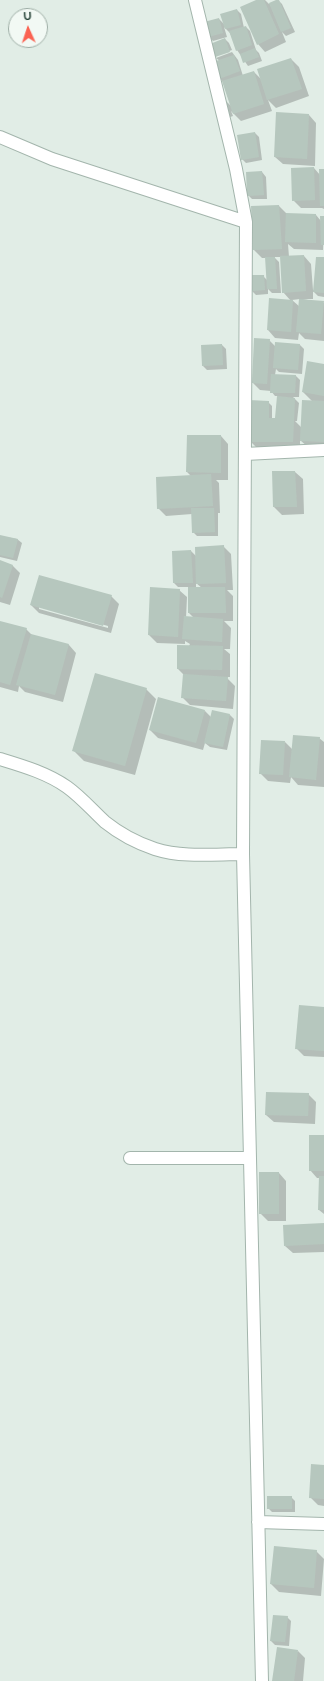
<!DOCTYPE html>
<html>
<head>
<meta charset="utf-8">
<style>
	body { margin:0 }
	#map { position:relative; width:324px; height:1681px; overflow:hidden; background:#e1ede6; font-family:Raleway,sans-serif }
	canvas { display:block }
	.north { position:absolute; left:8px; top:8px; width:40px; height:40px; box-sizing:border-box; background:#f2f9f4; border:1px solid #9eaea6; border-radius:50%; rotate:357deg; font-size:11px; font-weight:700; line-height:16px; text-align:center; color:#203e32 }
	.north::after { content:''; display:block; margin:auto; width:14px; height:18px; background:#fa6251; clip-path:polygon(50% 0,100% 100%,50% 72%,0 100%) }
</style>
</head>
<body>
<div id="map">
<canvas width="324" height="1681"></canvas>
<div class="north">U</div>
</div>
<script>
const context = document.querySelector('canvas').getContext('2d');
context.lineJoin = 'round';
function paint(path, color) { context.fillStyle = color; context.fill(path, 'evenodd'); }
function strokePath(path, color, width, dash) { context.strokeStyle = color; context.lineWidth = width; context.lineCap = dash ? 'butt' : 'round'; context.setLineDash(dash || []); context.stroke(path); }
paint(new Path2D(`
	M258,0H265L269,4L278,0L282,4L295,32L286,36L282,32L286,42L265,52L258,44Z
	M237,10L241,14L244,28L246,27L250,31L256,50L259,53L262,61L248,66L237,50L230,33L224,27L227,37L213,41L209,37L219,19L225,25Z
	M225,39L229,43L232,50L216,56V58V57Z
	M232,52L238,60L243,76L254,72L261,79L291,59L299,67L309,96L276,108L268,100L272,111L241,121L231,111L233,116L230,117L226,113L225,100L231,106L223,82L220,78V61L216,58Z
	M309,115L316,123L315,166L283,164L275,157Z
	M255,133L259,137L262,160L246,163L242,159Z
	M314,168L320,175L324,170V209L322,208H301L293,200Z
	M262,172L266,177L267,199H252L248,195Z
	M279,206L287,214L316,215L321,221L324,217L323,250L294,249L288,244L289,257L304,256L311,264L313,290H314L324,258V297L318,296L313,291V299H303L324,303V341L305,339L299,333L298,340L275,338L268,330L291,301L283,292L281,257H274L279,262L281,293H272L268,289V294L256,295L252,291L263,276L267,280L266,258H262L254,250L252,207ZM300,299V307L292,300Z
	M269,340L276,347L300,345L304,349L302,374L279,372L276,369L275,375L296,376L300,380L299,397H293L299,403L297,421H295L302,428L312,401L303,392L324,365V449L309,448L300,440V449H258L250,441L268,402L272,406V419H277L278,396H275L271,391L260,390L253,383Z
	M222,345L226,349L227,369L207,370L203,366Z
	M221,436L228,444V480H216L219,483L220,513H218V536H197L193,532L192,514L166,516L158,508L191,476L187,472Z
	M295,472L303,479L304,514L282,515L274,507Z
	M0,536L17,539L22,543L17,561L0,557Z
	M223,546L231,554L233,590H227L233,596V621H224L231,628L230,649H224L230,654V677H226L235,686L233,709L190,705L182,697L184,675L178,669L190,644L185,641V644L157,643L149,635L179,590L187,597L186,618H194L189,613V587H178L174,583L173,552L191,551L196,556ZM196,583L202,588H196Z
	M0,562L13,566L20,573L10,605L0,602Z
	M111,596L119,604L111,633L39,613L31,605ZM39,607L108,626V628L39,609Z
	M0,622L26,629L32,635L69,645L76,653L63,702L25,692L19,686L18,692L0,687Z
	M146,689L156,699L135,775L84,761L74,751Z
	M205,711L211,717L230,715L234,719L227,750L210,747L205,743L203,750L158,738L150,730Z
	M319,738L324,742V787L298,785L291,777L290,783L268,781L260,773L285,742L293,750Z
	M324,1008V1057L304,1056L296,1048Z
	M308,1094L316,1102L315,1124L274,1122L266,1115Z
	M324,1136V1214L319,1210L320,1178H317L310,1170Z
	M279,1173L286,1181V1221H268L260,1213Z
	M324,1224V1252L293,1253L285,1246Z
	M324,1466V1506L318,1505L310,1497Z
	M291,1497L295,1501V1512H272L268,1508Z
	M316,1551L324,1559L321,1596L279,1592L271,1584Z
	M287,1617L291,1621L289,1646L275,1645L271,1641Z
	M298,1651L305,1658L303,1681H273Z`), '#0003');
paint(new Path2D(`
	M256,0H264L279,34L257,45L240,7Z
	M276,0H279L291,28L281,32L269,3Z
	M237,9L241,25L225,29L220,14Z
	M219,18L223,33L208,37L204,22Z
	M246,26L252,45L236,51L229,31Z
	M225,38L230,52L215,57L210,44Z
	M255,48L259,57L243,63L240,54Z
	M234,55L240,71L219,79L213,62Z
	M291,58L302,89L267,100L257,69Z
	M254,71L264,104L233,114L222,81Z
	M276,112L309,114L307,159L274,157Z
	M255,132L259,157L241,160L237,135Z
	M314,167L315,200L292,201L291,168Z
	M319,169H324V206H320Z
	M262,171L264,195L247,196L246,172Z
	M279,205L282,249L253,250L251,206Z
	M286,213L316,214V243L285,242Z
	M320,216H324V245H321Z
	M304,255L306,291L282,293L280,256Z
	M265,257H275L277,289H267Z
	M316,257H324V293L313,292Z
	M250,275H264L265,290L251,291Z
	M269,298L293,300L291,332L267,330Z
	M299,299L324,301L321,334L296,332Z
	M254,338L270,339L267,384L252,383Z
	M275,342L300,344L298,370L273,368Z
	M222,344L223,365L202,366L201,345Z
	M307,361L324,364V396L302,392Z
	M271,374L296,375L295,393H270Z
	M277,396L295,398L293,442H249V400L269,401V418H275Z
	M302,400L324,401V442L300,441Z
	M187,435H221V473L186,472Z
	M272,471H295L297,507H273Z
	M211,474L213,506L157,509L156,477Z
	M191,508H214L215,532L192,533Z
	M0,535L18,539L13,558L0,555Z
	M224,545L226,583L196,584L195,547Z
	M191,550L193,583H173L172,551Z
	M0,560L13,565L2,598L0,597Z
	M39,575L112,595L103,626L30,605Z
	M150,587L180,589L178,637L148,635Z
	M188,587H225L226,613H188Z
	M184,616L223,619L222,642L182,639Z
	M0,621L27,628L10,685L0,682Z
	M31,634L69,644L55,695L16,685Z
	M177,645L223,646L222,670L177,669Z
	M95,673L147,688L125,766L72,751Z
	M183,674L228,677L226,701L181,698Z
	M158,697L205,710L196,743L149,730Z
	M212,710L230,714L223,747L204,743Z
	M293,735L320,737L316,780L289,777Z
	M261,740L285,741L283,775L259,774Z
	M299,1005L324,1007V1051L295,1049Z
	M266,1092L309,1093L308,1116L265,1115Z
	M309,1135H324V1171H309Z
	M259,1172H279V1214H259Z
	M319,1176H324V1210H318Z
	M324,1223V1244L284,1246L283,1225Z
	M311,1464L324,1465V1499L309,1498Z
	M267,1496H292V1509H267Z
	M274,1546L317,1550L314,1588L270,1584Z
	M273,1615L288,1616L285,1642L270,1641Z
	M277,1647L298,1650L294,1681H272Z`), '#b6c7be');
const minor = new Path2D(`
	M195,0L236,169L246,222L243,854L262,1681
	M0,137L52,159L246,222
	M245,454L324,450
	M0,759C23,766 47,773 67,787C81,797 92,810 105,822C120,834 137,843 155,849C183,858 215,854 243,854
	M130,1158H249
	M258,1522L324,1524`);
strokePath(minor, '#a3b5ac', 14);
strokePath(minor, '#fff', 12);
</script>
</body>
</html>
